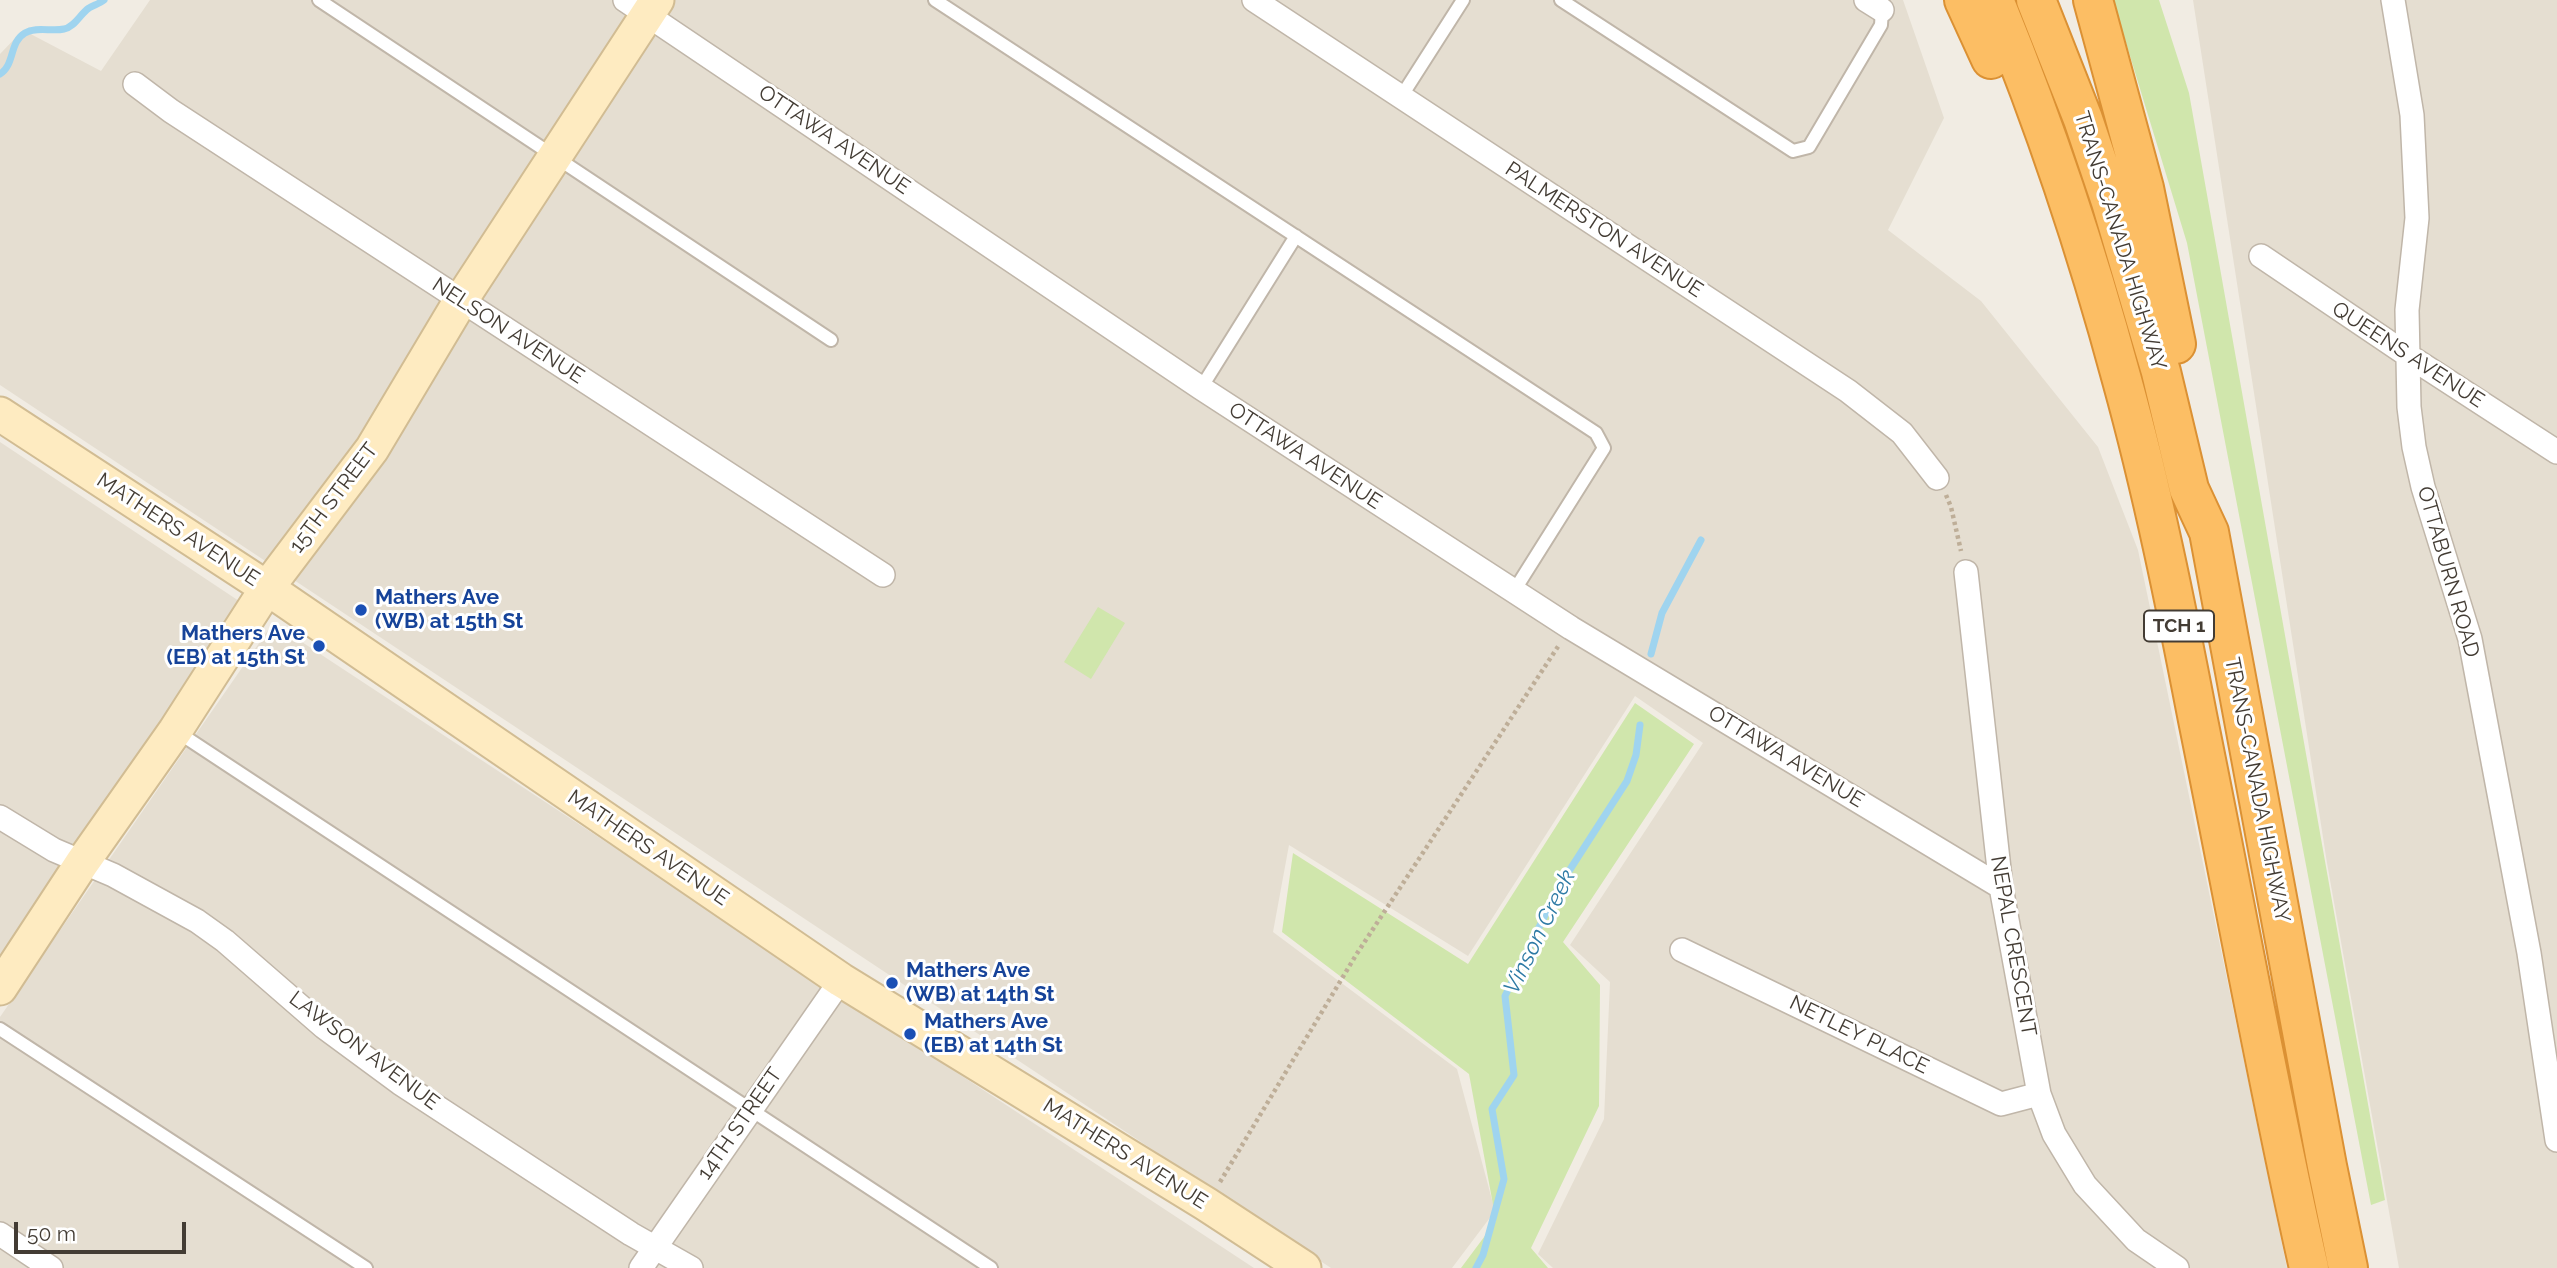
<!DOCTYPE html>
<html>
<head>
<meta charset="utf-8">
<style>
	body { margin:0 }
	#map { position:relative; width:2557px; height:1268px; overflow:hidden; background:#f1ece3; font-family:Raleway,sans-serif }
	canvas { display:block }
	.scale { position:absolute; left:14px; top:1222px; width:172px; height:32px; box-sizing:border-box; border:4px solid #433c34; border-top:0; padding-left:9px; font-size:21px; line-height:24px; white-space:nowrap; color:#433c34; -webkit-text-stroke:5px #fff; paint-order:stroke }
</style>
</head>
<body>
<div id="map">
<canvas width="2557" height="1268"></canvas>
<div class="scale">50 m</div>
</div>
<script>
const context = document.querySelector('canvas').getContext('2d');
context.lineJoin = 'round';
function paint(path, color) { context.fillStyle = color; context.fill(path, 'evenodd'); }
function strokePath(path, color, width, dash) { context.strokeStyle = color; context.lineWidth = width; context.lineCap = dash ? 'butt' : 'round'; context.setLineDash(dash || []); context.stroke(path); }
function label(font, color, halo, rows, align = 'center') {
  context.font = font + ' Raleway,sans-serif'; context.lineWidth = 6; context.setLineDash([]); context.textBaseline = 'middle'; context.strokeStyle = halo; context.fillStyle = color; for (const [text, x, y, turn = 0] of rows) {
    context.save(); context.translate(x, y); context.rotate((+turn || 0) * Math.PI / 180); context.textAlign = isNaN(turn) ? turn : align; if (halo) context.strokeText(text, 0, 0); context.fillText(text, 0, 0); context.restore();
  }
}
paint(new Path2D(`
	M150,0H1903L1944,118L1888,230L1981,301L2098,447L2138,550L2287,1268H1553L1538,1254L1604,1119L1610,982L1570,945L1703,743L1635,696L1468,956L1289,845L1273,932L1457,1069L1495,1211L1452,1268H1331L0,385V54L23,30L101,71Z
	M2193,0H2557V1268H2399L2327,863Z
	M0,442L239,601L0,965Z
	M273,623L1254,1268H0V1017Z`), '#e5ded1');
paint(new Path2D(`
	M2113,0H2159L2189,93L2385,1200L2371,1205L2187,243Z
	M1098,607L1125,623L1091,679L1064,662Z
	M1635,703L1694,744L1563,942L1600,985L1599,1106L1531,1248L1548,1268H1461L1496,1221L1469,1074L1282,932L1293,853L1468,964Z`), '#d0e6ac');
strokePath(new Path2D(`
	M0,74C15,65 9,42 25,33C36,26 52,32 64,29C75,27 80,14 89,8C94,5 99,4 104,0
	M1651,654L1662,613L1701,540
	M1476,1268L1483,1255L1504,1179L1492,1109L1514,1075L1505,996L1560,885L1627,781L1636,755L1640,725`), '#9fd4ef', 7);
const lane = new Path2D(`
	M319,0L831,340
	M935,0L1596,433L1604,448L1514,591
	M1561,0L1793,151L1809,147L1881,25L1882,10
	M1401,97L1463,0
	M1201,388L1296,236
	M176,731L991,1268
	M0,1029L366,1268`);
const street = new Path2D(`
	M625,0L1201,388L1571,628L2001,887
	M1254,0L1848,391L1902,433L1937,478
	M1866,0L1882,10
	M2393,0L2412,115L2417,218L2407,310L2409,407L2414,447L2423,487L2470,639L2529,953L2557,1140
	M135,84L171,111L883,575
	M2261,256L2409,356L2557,452
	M1966,572L2001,887L2039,1094L2054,1134L2085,1185L2136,1240L2177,1268
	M0,817L54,850L113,875L197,921L225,941L324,1027L400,1083L631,1234L691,1268
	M1682,950L2001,1104L2039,1094
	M0,1234L51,1268
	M641,1268L841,980`);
const secondary = new Path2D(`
	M0,414L267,588L841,980L1206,1204L1304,1268
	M0,988L82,863L175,731L267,588L372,449L461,300L657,0`);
const highway = new Path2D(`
	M1964,0L1991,59
	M1994,0C2045,124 2087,250 2122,380C2153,492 2176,606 2198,720C2235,903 2268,1086 2309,1268
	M2036,0L2083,119L2111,202L2161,372L2189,489L2209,532L2327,1166L2348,1268
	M2093,0L2144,188L2176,344`);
strokePath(lane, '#c0b6a9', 16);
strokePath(street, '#c0b6a9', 26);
strokePath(secondary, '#d1bc93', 37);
strokePath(highway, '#db9134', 42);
strokePath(new Path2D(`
	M1946,495L1951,507L1961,551
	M1220,1182L1356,955L1559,645`), '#beae98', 4.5, [3.5, 3.5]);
strokePath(lane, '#fff', 12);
strokePath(street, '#fff', 23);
strokePath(secondary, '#feebc1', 33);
strokePath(highway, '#fcbe64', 38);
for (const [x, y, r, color] of [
	[361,610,7,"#1a4fb4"],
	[319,646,7,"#1a4fb4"],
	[892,983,7,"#1a4fb4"],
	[910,1034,7,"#1a4fb4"]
]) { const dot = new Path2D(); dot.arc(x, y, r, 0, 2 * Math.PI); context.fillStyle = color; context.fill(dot); strokePath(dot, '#fff', 2.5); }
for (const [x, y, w] of [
	[2179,626,70]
]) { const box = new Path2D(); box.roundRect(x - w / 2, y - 15.5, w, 31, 5); context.fillStyle = '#fff'; context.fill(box); strokePath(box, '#433c34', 2); }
label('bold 19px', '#433c34', null, [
	["TCH 1",2179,626]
]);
label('21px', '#433c34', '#fff', [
	["OTTAWA AVENUE",834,140,34],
	["PALMERSTON AVENUE",1604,230,33],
	["TRANS-CANADA HIGHWAY",2120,241,73],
	["NELSON AVENUE",508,331,33],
	["QUEENS AVENUE",2408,355,33],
	["OTTAWA AVENUE",1305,456,33],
	["15TH STREET",334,498,-53],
	["MATHERS AVENUE",178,530,33],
	["OTTABURN ROAD",2448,572,74],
	["OTTAWA AVENUE",1786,757,31],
	["TRANS-CANADA HIGHWAY",2257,790,79],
	["MATHERS AVENUE",648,848,34],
	["NEPAL CRESCENT",2013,946,80],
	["NETLEY PLACE",1859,1035,26],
	["LAWSON AVENUE",364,1051,37],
	["14TH STREET",740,1124,-55],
	["MATHERS AVENUE",1125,1154,32]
]);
label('bold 21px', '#164399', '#fff', [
	["Mathers Ave",375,598],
	["(WB) at 15th St",375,622],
	["Mathers Ave",305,634,"right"],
	["(EB) at 15th St",305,658,"right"],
	["Mathers Ave",906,971],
	["(WB) at 14th St",906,995],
	["Mathers Ave",924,1022],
	["(EB) at 14th St",924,1046]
], 'left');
label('italic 23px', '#2e7ba5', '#fff', [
	["Vinson Creek",1540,932,-64]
]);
</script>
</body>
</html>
